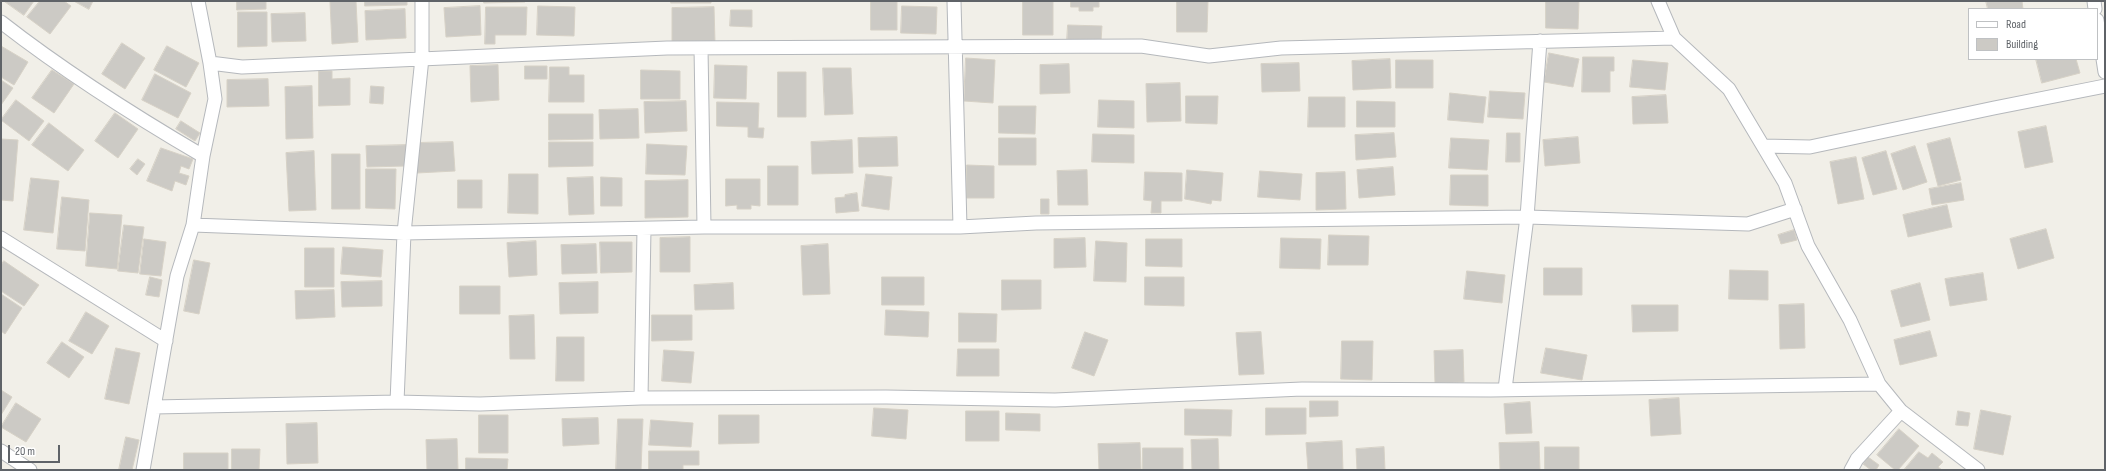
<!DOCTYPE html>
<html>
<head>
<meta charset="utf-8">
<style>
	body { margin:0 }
	#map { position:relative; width:2106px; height:471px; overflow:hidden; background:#f1efe8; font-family:"Sofia Sans Condensed",sans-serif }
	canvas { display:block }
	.frame { position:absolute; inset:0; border:2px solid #5f6368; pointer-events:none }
	.legend { position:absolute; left:1968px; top:8px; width:130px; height:52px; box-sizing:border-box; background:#fff; border:1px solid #bfc1c3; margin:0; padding:5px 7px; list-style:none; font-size:12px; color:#5f6368 }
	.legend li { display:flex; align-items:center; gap:8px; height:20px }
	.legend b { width:20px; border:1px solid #bfc1c3 }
	.scale { position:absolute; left:8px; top:445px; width:52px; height:18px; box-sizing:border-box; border:2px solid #5f6368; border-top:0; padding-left:5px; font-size:12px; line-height:14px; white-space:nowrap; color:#5f6368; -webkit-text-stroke:3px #fff; paint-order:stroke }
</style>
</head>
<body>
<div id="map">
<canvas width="2106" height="471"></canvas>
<div class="frame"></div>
<ul class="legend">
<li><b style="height:5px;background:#fff"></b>Road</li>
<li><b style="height:11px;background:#cccac5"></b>Building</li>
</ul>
<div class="scale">20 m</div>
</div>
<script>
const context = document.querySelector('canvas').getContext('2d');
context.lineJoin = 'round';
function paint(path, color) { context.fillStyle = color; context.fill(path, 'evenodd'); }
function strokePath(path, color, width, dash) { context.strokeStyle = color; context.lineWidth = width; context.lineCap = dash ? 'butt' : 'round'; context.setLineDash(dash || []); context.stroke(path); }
const building = new Path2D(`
	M4,1H34L24,15Z
	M40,1H64L71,6L50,34L27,17Z
	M74,1H93L89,9Z
	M237,1H266V9L237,10Z
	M356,1L358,42L332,44L330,2Z
	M365,1H407V5L365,6Z
	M484,1H525V2L484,3Z
	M671,1H711V3H671Z
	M871,1H897V30H871Z
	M1023,1H1053V35H1023Z
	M1071,1H1099V7H1093V11H1079V7H1071Z
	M1177,1H1208L1207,32H1177Z
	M1546,1H1579L1578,29L1546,28Z
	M1986,1H2022L2023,9H1988Z
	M480,6L481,35L446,37L444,8Z
	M538,6L575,7L574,36L537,35Z
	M902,6L937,7L936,34L901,33Z
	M486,7H527L526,35H495V44H485Z
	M714,7L715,42L672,43V8Z
	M405,9L406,38L366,40L365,11Z
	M731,10H752V27L730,26Z
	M238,12H267V46L238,47Z
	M305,13L306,41L272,42L271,14Z
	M1068,25L1102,26L1101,41H1067Z
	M122,43L145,58L125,89L102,74Z
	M1,46L28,62L14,85L1,77Z
	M167,46L199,63L186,87L154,70Z
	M1549,53L1579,59L1573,87L1544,82Z
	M1583,57H1614V71H1610V92H1582Z
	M966,58L995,60L993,103L964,101Z
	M1390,59L1391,88L1353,90L1352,61Z
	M2036,59H2076L2080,73L2042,83Z
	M1396,60H1433V88H1396Z
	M1633,60L1668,63L1665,90L1630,87Z
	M1299,63L1300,91L1262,92L1261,64Z
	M1069,64L1070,93L1040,94V65Z
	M498,65L499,100L471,102L470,66Z
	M715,65L747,66L746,99L714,98Z
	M525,66H547V79H525Z
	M550,67H569V75H584V102H549Z
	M823,68H851L853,114L825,115Z
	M52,70L74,84L54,113L32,98Z
	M641,70L680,71V99H641Z
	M319,71H332V79L350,78V105L319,106Z
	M778,72H806V117H778Z
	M155,74L191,93L178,118L142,100Z
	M268,79L269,106L227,107V80Z
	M1,80L13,88L1,105Z
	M1180,83L1181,121L1147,122L1146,84Z
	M312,86L313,138L286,139L285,87Z
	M371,86L384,87L383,104L370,103Z
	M1490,91L1525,93L1523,119L1488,117Z
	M1450,93L1486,97L1483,123L1448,120Z
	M1666,95L1668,123L1633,124L1632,97Z
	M1186,96H1218L1217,124L1186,123Z
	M1309,97H1345V127H1308Z
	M16,100L44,121L29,141L1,120Z
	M1099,100L1134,101V128L1098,127Z
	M686,101L687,131L645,133L644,102Z
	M1357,101L1395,102V127H1357Z
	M717,102L759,103L758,128H764L763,138L748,137V127L717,126Z
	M999,106H1036L1035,134L999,133Z
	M638,109L639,138L600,139L599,110Z
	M115,113L138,129L118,158L95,141Z
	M549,114H593V139L549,140Z
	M181,121L200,133L195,141L176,129Z
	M49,123L84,150L68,171L32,145Z
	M2046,126L2053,162L2025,168L2018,132Z
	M1394,133L1396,157L1356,160L1355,135Z
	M1507,133H1520V162H1506Z
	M1093,134L1134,135V163L1092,162Z
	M897,137L898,166L859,167L858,138Z
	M1578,137L1580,163L1545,166L1543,140Z
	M999,138H1036V165H999Z
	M1451,138L1489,140L1487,170L1449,168Z
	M1950,138L1961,180L1938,186L1927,144Z
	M1,139L18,140L13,201L1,200Z
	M852,140L853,173L812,174L811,142Z
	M453,142L455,171L417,173L416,143Z
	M549,142H593V166L549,167Z
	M647,144L687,146L685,175L646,174Z
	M406,145V166L367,167L366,146Z
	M1915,146L1927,182L1903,190L1891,154Z
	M161,148L193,159L189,169L181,166L179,173L189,176L186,185L175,181L172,191L147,181Z
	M314,151L316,210L289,211L286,153Z
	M1886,151L1897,189L1873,195L1862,158Z
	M332,154H360V209H332Z
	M1856,157L1864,199L1838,204L1830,162Z
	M138,159L145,164L137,175L130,169Z
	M967,165L994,166V198H967Z
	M768,166H798V205H768Z
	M1393,167L1395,195L1359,198L1357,170Z
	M366,169H396L395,209L366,208Z
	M1087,170L1088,205H1058L1057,171Z
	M1187,170L1223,173L1221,201L1212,200L1211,204L1185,199Z
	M1260,171L1302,174L1300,200L1258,197Z
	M1145,172L1182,173V201H1161V213H1151L1152,201L1144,200Z
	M1345,172L1346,209L1316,210V173Z
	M509,174H538V214L508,213Z
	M866,174L892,177L889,210L862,206Z
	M1451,175H1488V206L1450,205Z
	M593,177L594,214L569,215L567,178Z
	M601,177L622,178V206H601Z
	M31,178L59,181L53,233L24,230Z
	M726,179H760V206L751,205V209H737V205L726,206Z
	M458,180H482V208H458Z
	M688,180V217L645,218V181Z
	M1961,183L1964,200L1932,205L1929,189Z
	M857,193L859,211L836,213L835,198L845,197V195Z
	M62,197L89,200L85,251L57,249Z
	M1041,199H1049V214H1041Z
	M1947,205L1952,227L1908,237L1903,215Z
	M90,213L122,215L117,269L86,266Z
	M124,225L144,227L138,273L118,271Z
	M2046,229L2054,258L2018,269L2010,239Z
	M1794,230L1797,240L1781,244L1778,235Z
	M1329,235L1369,236L1368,265H1328Z
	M690,237V272H660V238Z
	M1085,238L1086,267L1054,268V239Z
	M1281,238L1321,239L1320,269L1280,268Z
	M144,239L166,242L161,276L140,274Z
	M1146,239H1182V267L1146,266Z
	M536,241L537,275L509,277L507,243Z
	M1096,241L1127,243L1126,282L1094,281Z
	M600,242H632V272L601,273Z
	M596,244L597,273L562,274L561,245Z
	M828,244L830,294L803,295L801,246Z
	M343,247L383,250L381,277L341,274Z
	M305,248H334V287H305Z
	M194,260L210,263L199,314L184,311Z
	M4,261L39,285L24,306L1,291V265Z
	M1544,268H1582V295H1544Z
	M1730,270L1768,271V300L1729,299Z
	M1467,271L1505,275L1502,303L1464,299Z
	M1983,273L1987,300L1950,306L1945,279Z
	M150,277L162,280L159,297L146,295Z
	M882,277H924V305H882Z
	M1145,277H1184V306L1145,305Z
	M1002,280H1041V309L1002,310Z
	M382,281V306L342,307L341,282Z
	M598,282V313L560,314L559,283Z
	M733,283L734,309L695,310L694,285Z
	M1920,283L1930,320L1901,327L1891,291Z
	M460,286H500V314H460Z
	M334,290L335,317L296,319L295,291Z
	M1,294L22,308L5,334L1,331Z
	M1804,304L1805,348L1780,349L1779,305Z
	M1632,305H1678V331L1633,332Z
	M886,310L929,312L928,337L885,335Z
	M86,312L109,326L92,354L69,341Z
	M959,313L997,314L996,342H959Z
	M534,315L535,359H510L509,316Z
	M652,315H692V340L652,341Z
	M1930,331L1937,356L1900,365L1894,340Z
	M1085,332L1108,340L1094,376L1072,368Z
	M1261,332L1264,374L1239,375L1236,333Z
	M557,337H584V381H556Z
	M1342,341H1373L1372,380L1341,379Z
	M62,342L84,357L69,378L47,363Z
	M116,348L140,353L129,404L105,399Z
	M1546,348L1587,355L1582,380L1541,373Z
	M958,349H999V376H957Z
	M664,350L694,352L691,383L662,381Z
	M1463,350L1464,382L1435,383L1434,351Z
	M1,390L12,397L1,415Z
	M1679,398L1681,434L1651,436L1649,400Z
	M1310,401H1338V416L1310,417Z
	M1530,402L1532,433L1506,434L1504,404Z
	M16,403L41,419L26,442L1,427Z
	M874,408L908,410L906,439L872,436Z
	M1266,408H1306V434L1266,435Z
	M1185,409L1232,410L1231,436L1185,435Z
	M1981,410L2011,416L2003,455L1974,449Z
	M966,411H999V441H966Z
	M1958,411L1970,413L1968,426L1956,425Z
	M1006,413L1040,414V431L1006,430Z
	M479,415H508V453H479Z
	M719,415H759V443L719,444Z
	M598,418L599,444L563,446L562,419Z
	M618,419H643L641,470H616Z
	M651,420L693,423L691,447L649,445Z
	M317,423L318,463L287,464L286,424Z
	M1899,429L1919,446L1898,470H1895L1877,455Z
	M126,437L139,440L132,470H119Z
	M457,439L458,470H427L426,440Z
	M1218,439L1219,470H1192L1191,440Z
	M1342,441L1343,470H1308L1306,443Z
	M1539,442L1540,470H1500L1499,443Z
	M1140,443L1141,469L1099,470L1098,444Z
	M1384,447L1385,470H1357L1356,449Z
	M1545,447H1579V470H1545Z
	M1143,448H1183V470H1143Z
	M232,449H260L259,470H232Z
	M649,451H699V465H683V470H649Z
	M1919,452L1928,458L1932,453L1943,462L1938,467L1942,470H1904Z
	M184,453H228V470H184Z
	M1868,457L1879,465L1876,470H1871L1863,464Z
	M466,458L508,459L507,470H466Z`);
paint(building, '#cccac5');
strokePath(building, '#d6d1c6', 1);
const minor = new Path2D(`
	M954,1L960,227
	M1658,1L1674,38L1729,89L1785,183L1808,246L1850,320L1879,384L1901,411L1978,470
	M2094,1L2095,9
	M2097,20L2105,72
	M1,22C65,72 133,115 203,156
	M701,48L704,227
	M210,63L242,67L667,48L1141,46L1209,56L1281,48L1674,38
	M1763,146L1810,147L1994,108L2105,86
	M193,225L404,233L704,227H960L1036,223L1527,217L1748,224L1795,209
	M1,238L166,341
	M1505,389L1527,217L1540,41
	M641,398L644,229
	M397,402L404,233L422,58V1
	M154,407L397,402L480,404L641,398L886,397L1055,400L1302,389L1491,390L1879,384
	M1,451L30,470
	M143,470L177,276L193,225L203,156L215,99L210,63L198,1
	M1851,470L1857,459L1901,411`);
strokePath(minor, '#b5b8bc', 15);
strokePath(minor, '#fff', 13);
</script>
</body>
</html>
